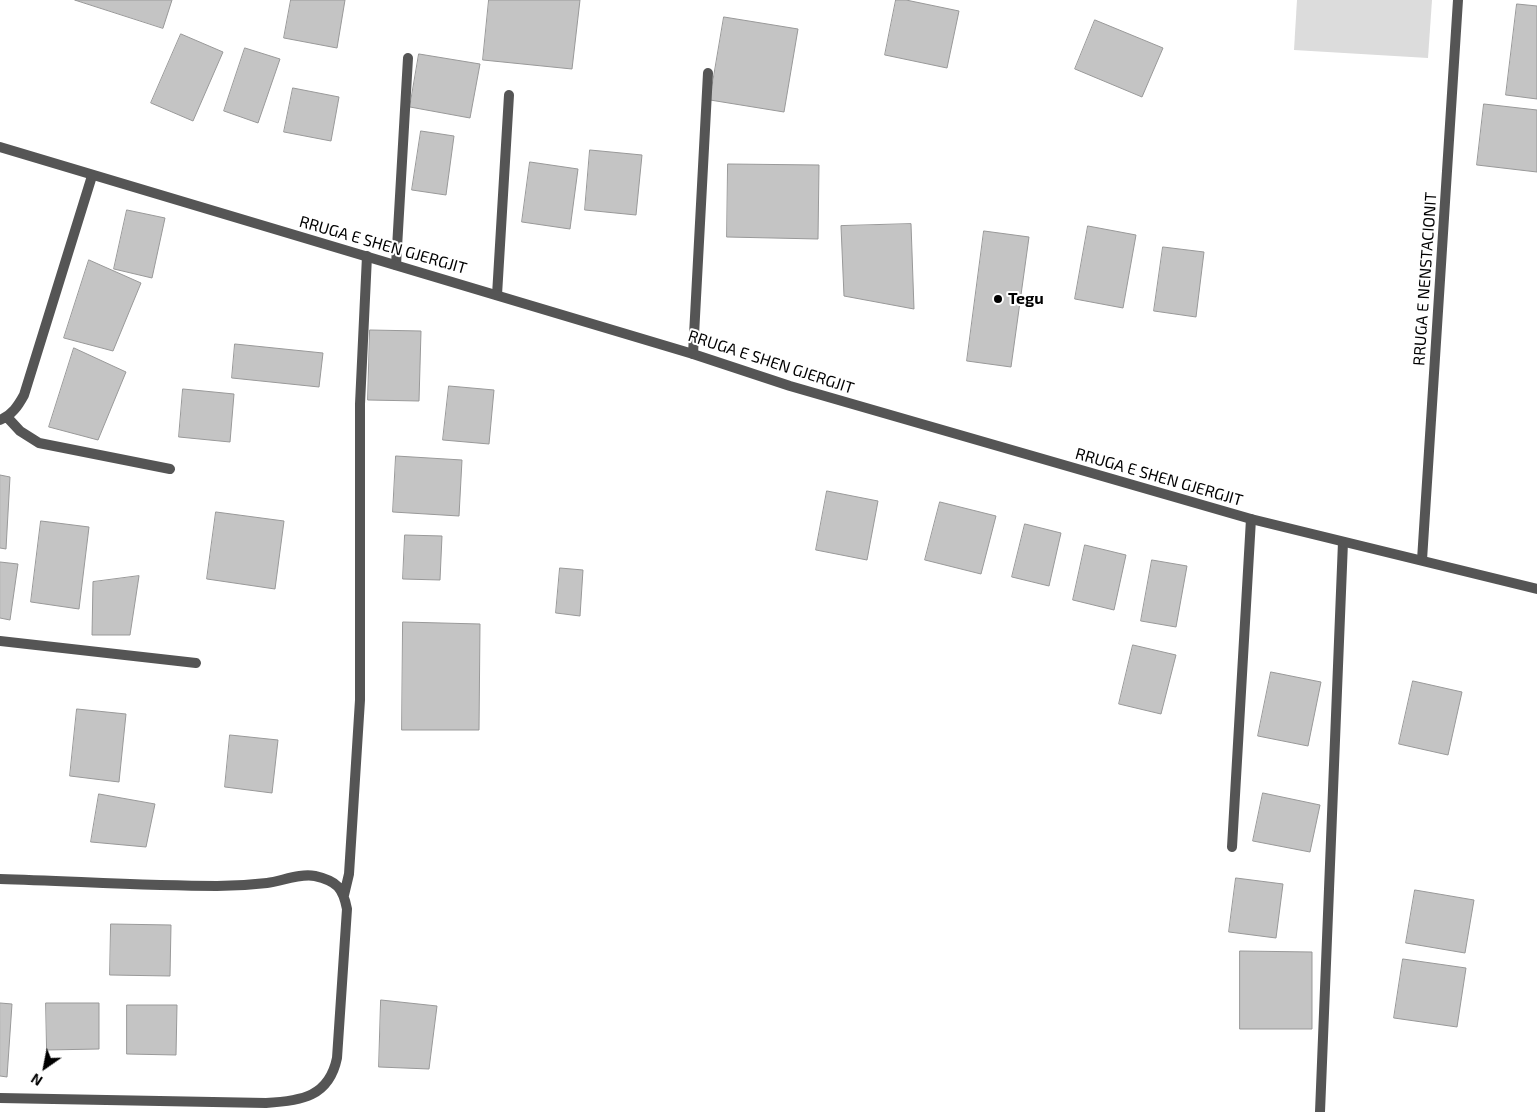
<!DOCTYPE html>
<html>
<head>
<meta charset="utf-8">
<style>
	body { margin:0 }
	#map { position:relative; width:1537px; height:1112px; overflow:hidden; background:#fff; font-family:"Exo 2",sans-serif }
	canvas { display:block }
	.north { position:absolute; left:20px; top:1042px; width:50px; height:50px; -webkit-text-stroke:4px #fff; paint-order:stroke; rotate:213deg; font-size:14px; font-weight:700; line-height:20px; text-align:center; color:#000 }
	.north::after { content:''; display:block; margin:auto; width:18px; height:22px; background:#000; clip-path:polygon(50% 0,100% 100%,50% 72%,0 100%) }
</style>
</head>
<body>
<div id="map">
<canvas width="1537" height="1112"></canvas>
<div class="north">N</div>
</div>
<script>
const context = document.querySelector('canvas').getContext('2d');
context.lineJoin = 'round';
function paint(path, color) { context.fillStyle = color; context.fill(path, 'evenodd'); }
function strokePath(path, color, width, dash) { context.strokeStyle = color; context.lineWidth = width; context.lineCap = dash ? 'butt' : 'round'; context.setLineDash(dash || []); context.stroke(path); }
function label(font, color, halo, rows, align = 'center') {
  context.font = font + ' "Exo 2",sans-serif'; context.lineWidth = 4; context.setLineDash([]); context.textBaseline = 'middle'; context.strokeStyle = halo; context.fillStyle = color; for (const [text, x, y, turn = 0] of rows) {
    context.save(); context.translate(x, y); context.rotate((+turn || 0) * Math.PI / 180); context.textAlign = isNaN(turn) ? turn : align; if (halo) context.strokeText(text, 0, 0); context.fillText(text, 0, 0); context.restore();
  }
}
paint(new Path2D(`
	M1297,0H1432L1428,58L1294,50Z`), '#dcdcdc');
const building = new Path2D(`
	M75,0H172L163,28Z
	M291,0H345L337,48L284,38Z
	M489,0H580L572,69L483,60Z
	M896,0H906L959,11L947,68L885,55Z
	M1517,4L1537,6V99L1506,95Z
	M724,17L798,29L784,112L710,100Z
	M1095,20L1163,48L1142,97L1075,69Z
	M181,34L223,52L193,121L151,103Z
	M245,48L280,59L258,123L224,111Z
	M419,54L480,64L470,118L410,107Z
	M293,88L339,97L331,141L284,132Z
	M1484,104L1537,110V172L1477,165Z
	M421,131L454,136L446,195L412,190Z
	M590,150L642,155L636,215L585,210Z
	M530,162L578,169L570,229L522,222Z
	M728,164L819,165L818,239L727,237Z
	M127,210L165,218L152,278L114,269Z
	M911,224L914,309L844,296L841,226Z
	M1088,226L1136,235L1123,308L1075,299Z
	M984,231L1029,237L1011,367L967,361Z
	M1163,247L1204,252L1196,317L1154,311Z
	M89,260L141,283L113,351L64,338Z
	M370,330L421,331L419,401L368,400Z
	M235,344L323,353L319,387L232,378Z
	M74,348L126,372L98,440L49,427Z
	M449,386L494,390L489,444L443,440Z
	M183,389L234,394L230,442L179,437Z
	M396,456L462,460L459,516L393,512Z
	M0,475L10,477L6,549L0,548Z
	M827,491L878,501L867,560L816,550Z
	M940,502L996,516L981,574L925,560Z
	M216,512L284,521L275,589L207,579Z
	M41,521L89,527L79,609L31,602Z
	M1025,524L1061,533L1049,586L1012,577Z
	M405,535L442,536L440,580L403,579Z
	M1085,545L1126,555L1114,610L1073,600Z
	M1152,560L1187,566L1176,627L1141,621Z
	M0,562L18,564L10,620L0,618Z
	M560,568L583,570L580,616L556,613Z
	M139,576L130,635H92L93,582Z
	M403,622L480,624L479,730H402Z
	M1133,645L1176,655L1161,714L1119,704Z
	M1271,672L1321,682L1308,746L1258,736Z
	M1413,681L1462,692L1448,755L1399,744Z
	M77,709L126,714L119,782L70,776Z
	M230,735L278,740L272,793L225,787Z
	M1263,793L1320,805L1310,852L1253,841Z
	M99,794L155,804L146,847L91,842Z
	M1236,878L1283,884L1276,938L1229,932Z
	M1415,890L1474,900L1465,953L1406,943Z
	M111,924L171,925L170,976L110,975Z
	M1240,951L1312,952V1029H1240Z
	M1403,959L1466,968L1457,1027L1394,1018Z
	M381,1000L437,1006L429,1069L379,1067Z
	M0,1003L12,1004L7,1077L0,1076Z
	M46,1003H99V1049L47,1050Z
	M127,1005H177L176,1055L127,1054Z`);
paint(building, '#c4c4c4');
strokePath(building, '#999', 1);
strokePath(new Path2D(`
	M396,265L408,58
	M497,295L509,95
	M693,354L708,73
	M7,417L20,431L39,443L170,469
	M0,420C12,415 18,406 24,395L92,176
	M1422,560L1458,0
	M0,641L196,663
	M1232,847L1251,519
	M0,879C72,881 145,886 217,886C234,886 250,885 267,883C282,881 300,873 315,876C337,881 343,888 347,909L337,1058C329,1097 301,1101 266,1103L0,1098
	M344,895L349,874L360,700V404L367,256
	M1320,1112L1343,542`), '#555', 10);
strokePath(new Path2D(`
	M0,147L693,354L790,386L1251,519L1537,589`), '#555', 10);
for (const [x, y, r, color] of [
	[998,299,5,"#000"]
]) { const dot = new Path2D(); dot.arc(x, y, r, 0, 2 * Math.PI); context.fillStyle = color; context.fill(dot); strokePath(dot, '#fff', 2); }
label('16px', '#000', '#fff', [
	["RRUGA E SHEN GJERGJIT",383,245,16],
	["RRUGA E NENSTACIONIT",1425,279,-86],
	["RRUGA E SHEN GJERGJIT",771,362,18],
	["RRUGA E SHEN GJERGJIT",1159,477,16]
]);
label('bold 16px', '#000', '#fff', [
	["Tegu",1008,299]
], 'left');
</script>
</body>
</html>
